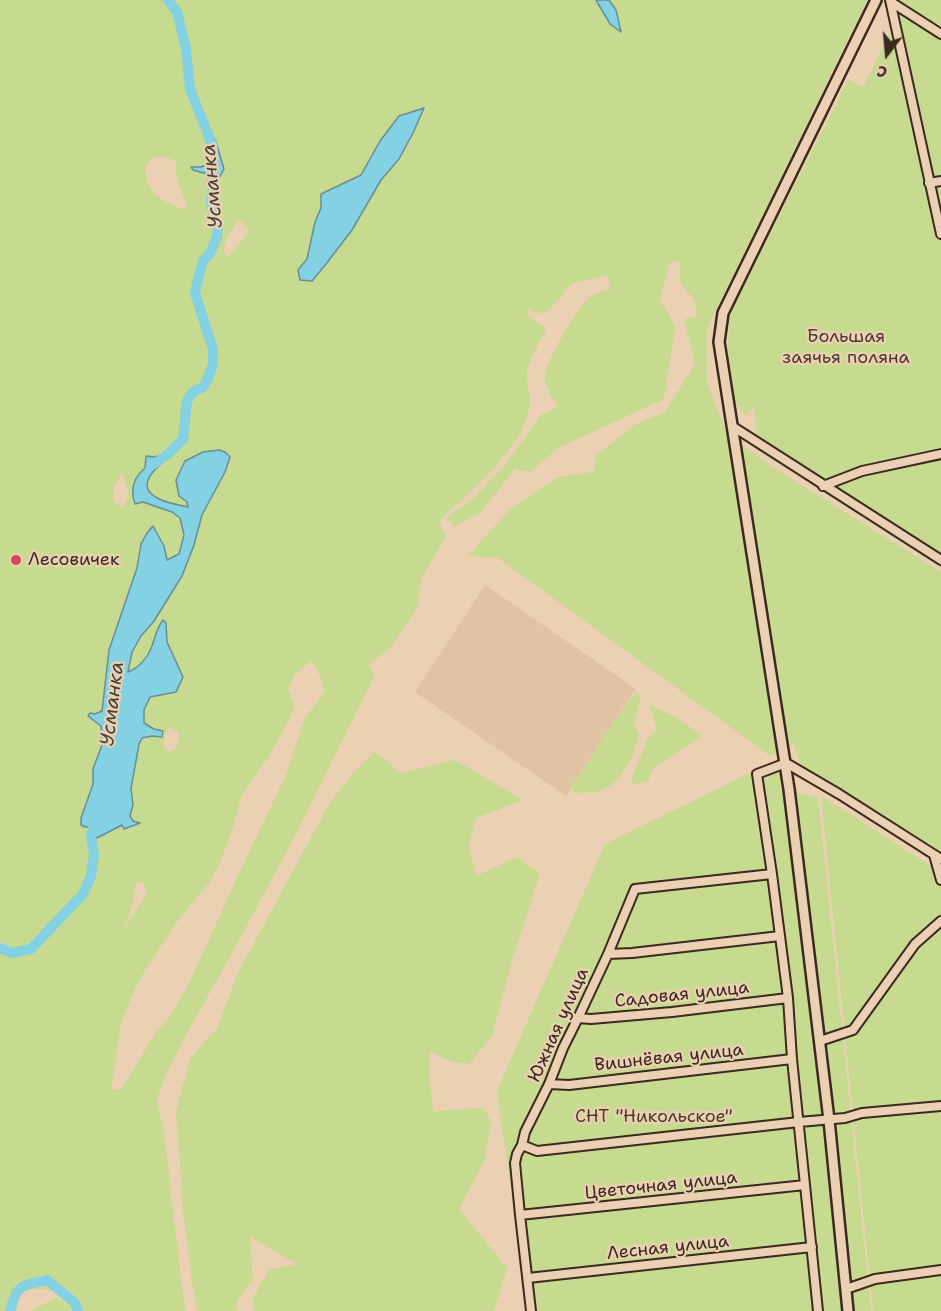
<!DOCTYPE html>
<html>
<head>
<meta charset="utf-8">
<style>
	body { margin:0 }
	#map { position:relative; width:941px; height:1311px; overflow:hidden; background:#ecd0b3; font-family:"Shantell Sans",sans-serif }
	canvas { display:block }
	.north { position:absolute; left:857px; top:24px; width:60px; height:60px; -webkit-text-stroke:4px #ecd0b3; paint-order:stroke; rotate:196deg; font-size:16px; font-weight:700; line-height:24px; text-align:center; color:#3b2a1e }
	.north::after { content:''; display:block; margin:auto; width:21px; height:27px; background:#3b2a1e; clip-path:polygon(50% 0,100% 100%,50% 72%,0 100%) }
</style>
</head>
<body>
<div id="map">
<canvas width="941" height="1311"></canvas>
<div class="north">С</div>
</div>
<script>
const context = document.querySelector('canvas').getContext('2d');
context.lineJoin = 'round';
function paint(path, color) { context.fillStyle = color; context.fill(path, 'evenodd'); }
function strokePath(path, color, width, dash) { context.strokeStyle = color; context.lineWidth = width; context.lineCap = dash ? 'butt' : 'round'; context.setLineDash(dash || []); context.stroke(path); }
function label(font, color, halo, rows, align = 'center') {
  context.font = font + ' "Shantell Sans",sans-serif'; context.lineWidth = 4.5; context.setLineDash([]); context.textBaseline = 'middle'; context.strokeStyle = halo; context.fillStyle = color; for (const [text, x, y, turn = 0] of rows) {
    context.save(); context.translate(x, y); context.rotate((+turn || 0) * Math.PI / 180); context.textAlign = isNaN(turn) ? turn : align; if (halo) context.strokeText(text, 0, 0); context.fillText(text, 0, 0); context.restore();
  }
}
paint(new Path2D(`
	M485,585L636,689L566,796L415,692Z`), '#dfc3a2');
paint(new Path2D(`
	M0,0H867L707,328V383L727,434L771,466L941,572V854L801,766L794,744L770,756L498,558L468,556L511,508L558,477L593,472L596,456L634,425L665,412L695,364L684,319L697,317L695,301L680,283V261L669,263L660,300L675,326L664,399L558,448L530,472L515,469L481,512L454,527L447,517L475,497L508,461L541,415L558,406C552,399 545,386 545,376C546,361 577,308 589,298C594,293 603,291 610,289L607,275L598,278L573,283L547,312L535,313L529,309L526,313L546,330C541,339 528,363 527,371C526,383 531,396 529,408C525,446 466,495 439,521L446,537L421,579L417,609L390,648L368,665L375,675L299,828L242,935L181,1044L168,1070L157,1099L164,1134L185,1311H71L69,1308V1311H31L57,1297L68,1306C56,1290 47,1287 27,1289L19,1298L16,1311H0ZM166,157L176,161C173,177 182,191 187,205L182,209C159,200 145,192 145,166L152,158ZM239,220L250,230L230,255L226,257C219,243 232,231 239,220ZM122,473C126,485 134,497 122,508L113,501V488ZM311,661L320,676L325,691L305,718L286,775L238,875L189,984L170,1015L153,1037L122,1088L111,1090L121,1024L133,993L144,972L179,919L209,883L219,865L234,825L241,797L253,778L268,758L290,718L294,705L288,688L295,674ZM171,727L179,734C179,742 178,748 171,752L165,750C163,742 165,736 168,728ZM144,881V888L147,893L124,929L133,903L136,883Z
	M898,0H941V568L756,449L755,406L746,416L734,402L728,366L729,315L848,80L863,87L900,12L902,13Z
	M637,692L641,697L634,725L639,734C635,755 622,784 599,791C592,793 583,792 575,793L570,787L582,772L602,739L633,696Z
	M649,704L677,718L703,736L653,768L648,781L634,785L631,779L647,740L657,729Z
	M375,752L401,773L455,760L523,800L476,818L469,845L476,876L517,857L540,873L512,961L492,1036L469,1064L453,1062L430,1052V1079L433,1112L483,1107L491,1121L485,1159L459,1209L507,1268L494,1311H254L252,1299L270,1269L297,1264L250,1237L253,1280L236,1302L237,1311H197L192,1281L183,1209L176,1111L190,1058L217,1029L237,975L328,806L351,775Z
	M752,772L768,780L771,772L784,775L789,791L818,797L871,1311H528L497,1091L605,844Z
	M821,796L941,872V1311H873Z`), '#c6da90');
const water = new Path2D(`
	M596,0H609L616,10L621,32L610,24Z
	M424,108L413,133L399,159L381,180L352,230L326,264L312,281L300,280L298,270L307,259L315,222L321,208V194L361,175L380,141L399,116Z
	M213,136L216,142L224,169L215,185L209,183L207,174L193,170L191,167H201L209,163V148L207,139Z
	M219,450L225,452L230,457L225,472L202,515L194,545L182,576L154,621L141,636L132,652L128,672C140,667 149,656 153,643C156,634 157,628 163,620L166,623L167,642L183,677L176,692L150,697L144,710V723L154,729L163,731L162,737L152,736L142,738L139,744L131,789L133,805L130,816L133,821L140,823L124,829L122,825L97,838L92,836L89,827H85L81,825V818L93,784V769L102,745L101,726L88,716L90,713L95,714L102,711L109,650L137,568L141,544L147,533L153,526L164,546L167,560L179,554L184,535L180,518L172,512L143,502L135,504C130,490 133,478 145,468L146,456L154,457L164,454L168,458C154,469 134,487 159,499C167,503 178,505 188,507L187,502L179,496L176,480L185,461L203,452Z`);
paint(water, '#84d1e3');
strokePath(water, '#678e94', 1.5);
strokePath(new Path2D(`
	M168,0L177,12L186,49L190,89L213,147V150
	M154,464L168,454L183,439L187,401L193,392L203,387L208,378L213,364V349L195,293L199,275L203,261L210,253L217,237L218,224L211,204L213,171
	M0,948L12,953L31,949L83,894L91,876L94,855L91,836L94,823
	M10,1311C17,1284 21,1286 47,1280L75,1303L78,1311`), '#84d1e3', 10);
const minor = new Path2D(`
	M890,0L941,234
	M891,2L941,34
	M929,183L941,181
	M732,426L941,560
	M823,486L862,471L941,454
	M934,855L941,880
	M608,954L632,953L780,936
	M578,1018L591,1019L672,1012L788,998
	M820,1041L853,1030L915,944L941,921
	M549,1084L569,1085L792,1059
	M522,1145L537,1151L799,1122L845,1118L862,1113L941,1106
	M520,1215L805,1185
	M528,1278L812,1247
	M846,1289L875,1279L941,1270
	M531,1311L520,1215L515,1163L517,1154L522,1145L525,1132L549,1084L563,1048L578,1018L608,954L635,889L772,874
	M818,1311L792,1059L788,998L772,874L757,774L786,763L839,794L941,859`);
const tertiary = new Path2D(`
	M848,1311L829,1120L789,789L719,342L723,313L876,0`);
strokePath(minor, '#3b2a1e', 12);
strokePath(tertiary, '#3b2a1e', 14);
strokePath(minor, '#ecd0b3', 8);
strokePath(tertiary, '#ecd0b3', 9);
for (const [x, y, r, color] of [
	[16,560,6,"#d1495b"]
]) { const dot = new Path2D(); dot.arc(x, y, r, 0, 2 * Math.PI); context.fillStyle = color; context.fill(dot); strokePath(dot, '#ecd0b3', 2); }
label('18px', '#493c29', '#ecd0b3', [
	["Большая",846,337],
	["заячья поляна",846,358],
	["СНТ \"Никольское\"",654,1117]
]);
label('18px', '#3b2a1e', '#ecd0b3', [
	["Лесовичек",28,560]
], 'left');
label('18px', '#3b2a1e', '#ecd0b3', [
	["Садовая улица",682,995,-6],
	["Южная улица",559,1025,-66],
	["Вишнёвая улица",669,1058,-6],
	["Цветочная улица",661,1186,-6],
	["Лесная улица",668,1248,-6]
]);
label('italic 20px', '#46433c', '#ecd0b3', [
	["Усманка",213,186,-95],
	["Усманка",113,704,-83]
]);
</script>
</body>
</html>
